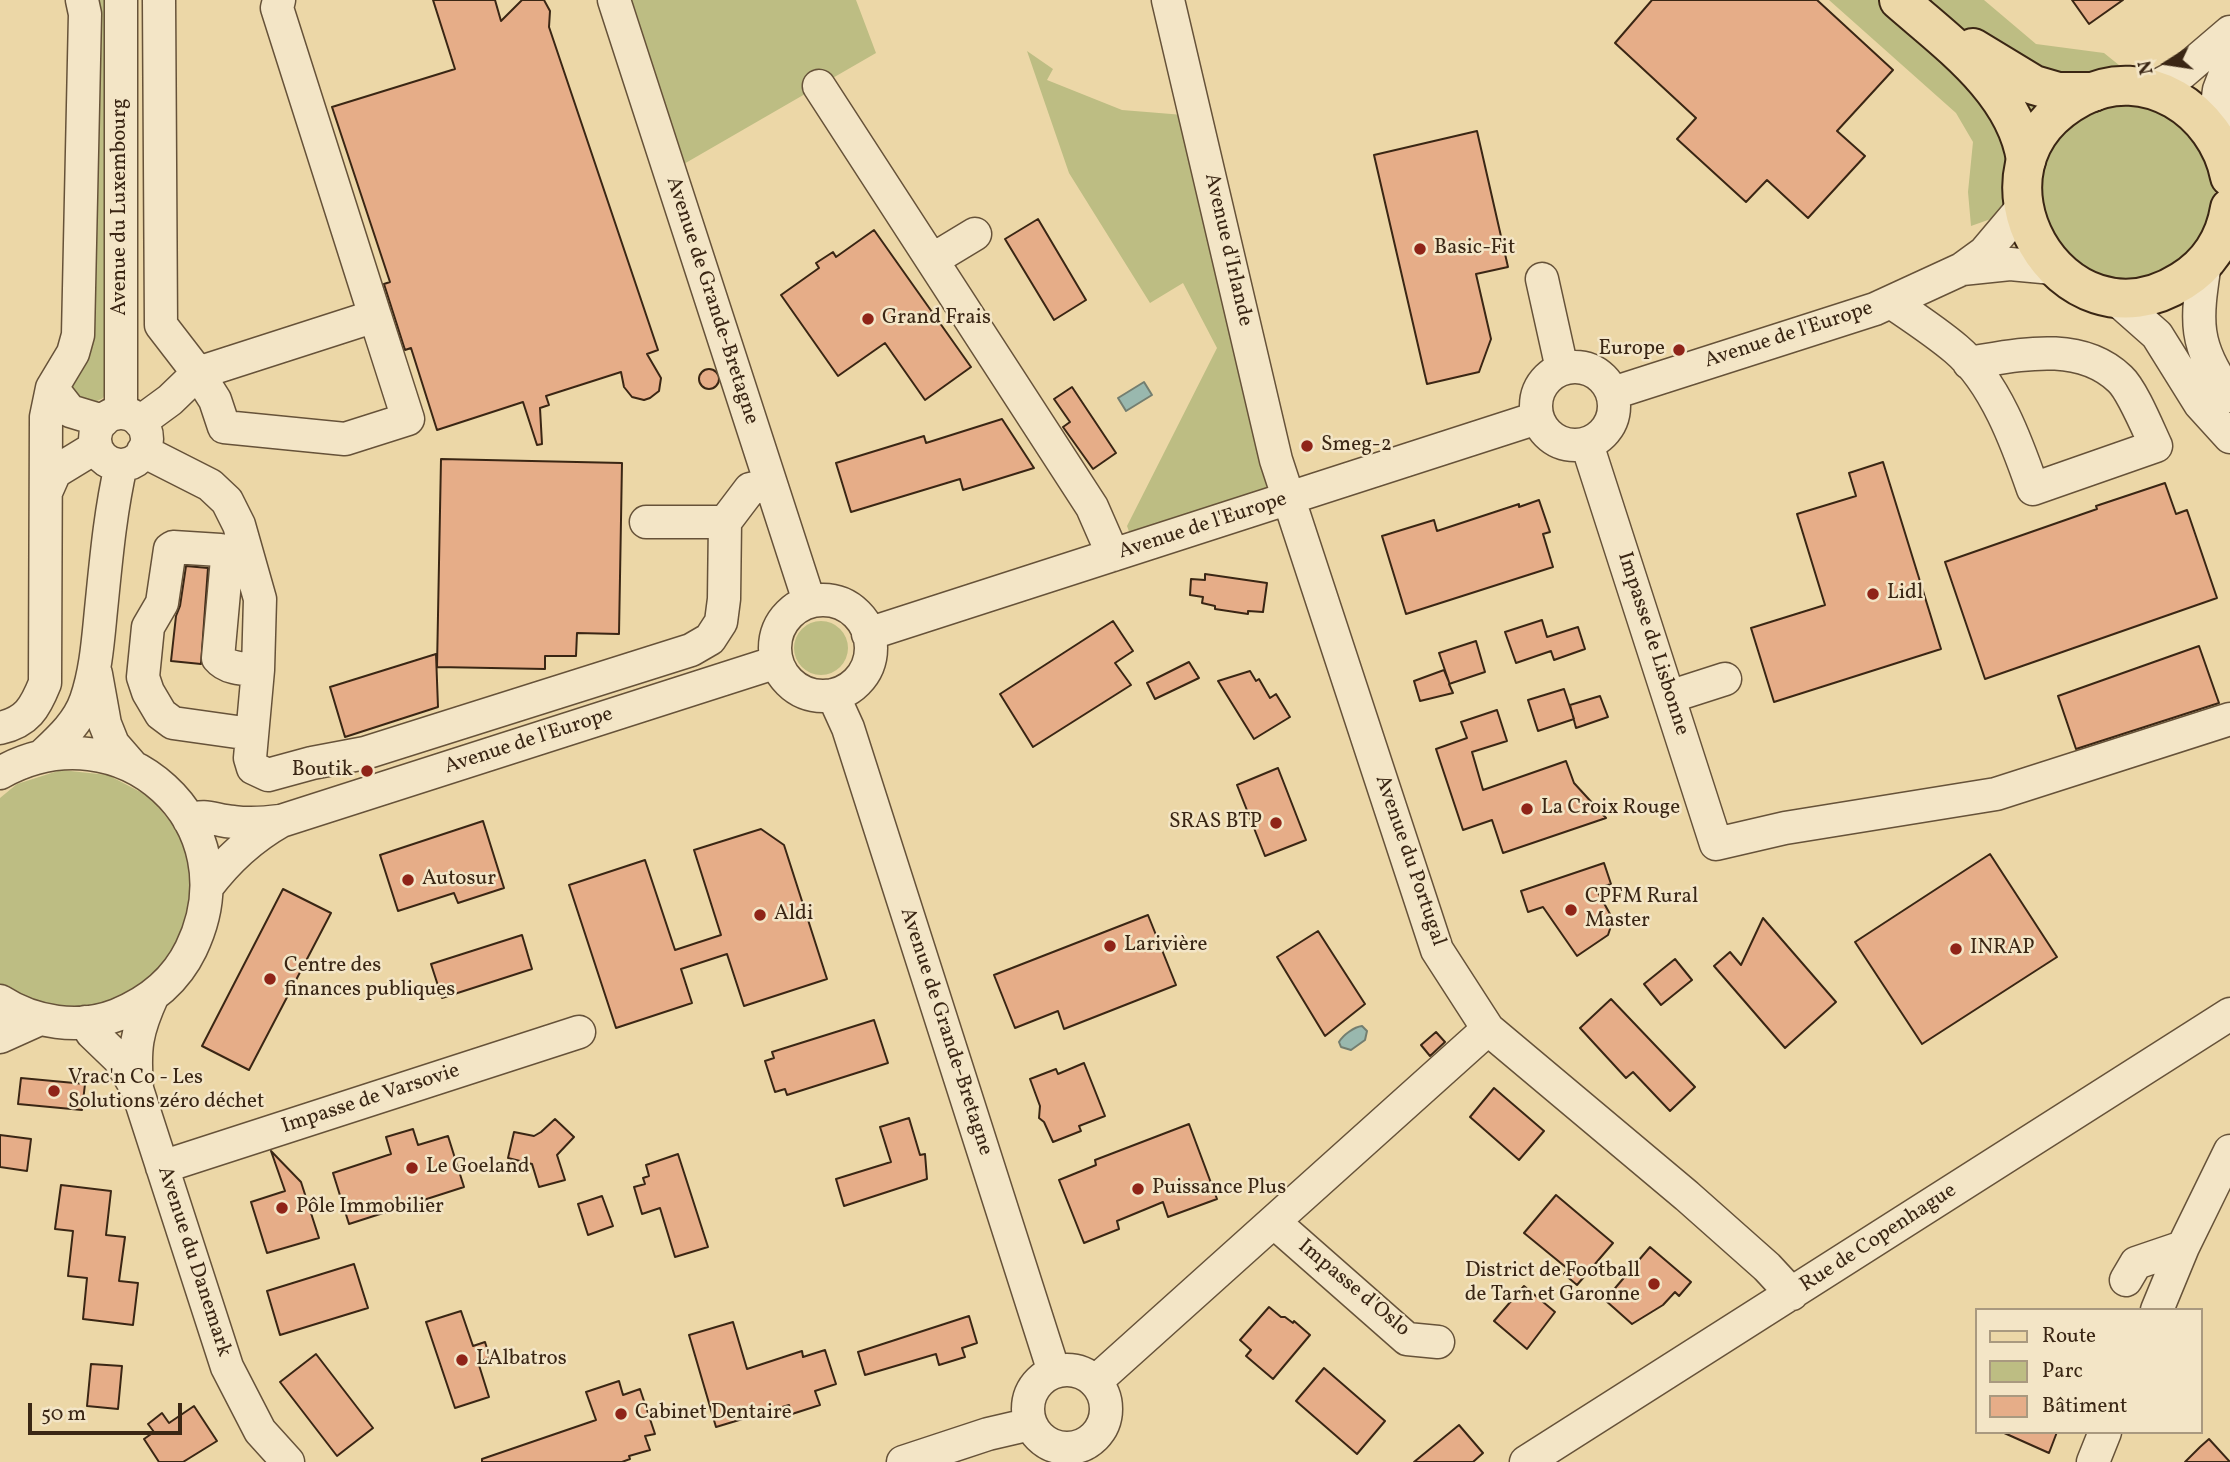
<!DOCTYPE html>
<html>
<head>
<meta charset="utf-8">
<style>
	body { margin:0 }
	#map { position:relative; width:2230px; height:1462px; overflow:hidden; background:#ecd7a7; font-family:Vollkorn,serif }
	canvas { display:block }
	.legend { position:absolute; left:1975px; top:1308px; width:228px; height:126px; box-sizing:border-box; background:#f3e5c6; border:2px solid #a9997f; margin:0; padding:9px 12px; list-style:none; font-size:21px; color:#3a2614 }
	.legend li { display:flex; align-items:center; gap:14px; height:35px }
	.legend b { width:35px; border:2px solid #a9997f }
	.north { position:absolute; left:2132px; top:28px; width:70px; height:70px; -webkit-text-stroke:5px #f3e5c6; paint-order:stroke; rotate:258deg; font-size:19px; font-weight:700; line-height:28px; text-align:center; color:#3a2614 }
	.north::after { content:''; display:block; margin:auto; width:24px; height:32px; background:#3a2614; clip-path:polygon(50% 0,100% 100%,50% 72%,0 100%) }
	.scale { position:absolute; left:28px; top:1403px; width:154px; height:32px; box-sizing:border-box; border:4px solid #3a2614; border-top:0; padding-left:9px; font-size:21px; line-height:24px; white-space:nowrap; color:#3a2614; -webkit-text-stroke:5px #f3e5c6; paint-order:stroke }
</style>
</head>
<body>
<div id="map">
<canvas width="2230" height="1462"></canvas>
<ul class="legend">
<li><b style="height:9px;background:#ecd7a7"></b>Route</li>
<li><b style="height:19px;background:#bdbd83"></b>Parc</li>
<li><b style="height:19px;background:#e6ad88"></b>Bâtiment</li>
</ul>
<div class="north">N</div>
<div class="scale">50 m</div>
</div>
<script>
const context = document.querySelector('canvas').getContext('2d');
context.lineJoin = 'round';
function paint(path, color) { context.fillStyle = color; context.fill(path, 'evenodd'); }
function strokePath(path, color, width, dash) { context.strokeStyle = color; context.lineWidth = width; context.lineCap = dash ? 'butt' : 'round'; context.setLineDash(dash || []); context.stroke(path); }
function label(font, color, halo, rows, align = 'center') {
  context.font = font + ' Vollkorn,serif'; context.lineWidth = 5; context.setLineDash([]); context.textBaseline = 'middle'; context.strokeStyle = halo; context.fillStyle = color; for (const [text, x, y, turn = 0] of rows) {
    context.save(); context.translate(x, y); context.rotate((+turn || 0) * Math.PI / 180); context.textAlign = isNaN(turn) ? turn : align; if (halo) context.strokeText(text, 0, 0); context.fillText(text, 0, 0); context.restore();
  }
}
paint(new Path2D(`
	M89,0H106L109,385L103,398L84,408L67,390Z
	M614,0H856L876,53L670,172Z
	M1829,0H1984L2036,44L2104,53L2150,90L2063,108L2022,208L1971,226L1968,192L1973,142L1956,113Z
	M1027,51L1053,69L1047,80L1122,110L1196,116L1288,500L1135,548L1127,526L1217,348L1183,283L1150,303L1069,173Z
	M2041 193a87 87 0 1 1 174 0a87 87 0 1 1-174 0Z
	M794 648a27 27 0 1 1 54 0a27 27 0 1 1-54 0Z
	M61,770L108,775L150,797L180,834L194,879L189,926L167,968L131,997L86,1011L39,1007L0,986V798L17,784Z`), '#bdbd83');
const water = new Path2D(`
	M1144,382L1152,395L1126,411L1118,398Z
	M1362,1026L1367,1031L1365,1040L1351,1050L1341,1047L1339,1042C1343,1035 1354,1027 1362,1026Z`);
paint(water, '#99b8ae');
strokePath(water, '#737e70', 2);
const building = new Path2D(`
	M433,0H495L501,21L522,0H544L550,11L549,27L658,350L647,354L661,378L659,391L650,398L644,400L632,397L624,387L621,372L546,396L549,405L540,408L542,444L537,445L523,402L437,430L411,348L405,350L384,284L390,282L332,107L455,69Z
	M1652,0H1817L1893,70L1837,131L1865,156L1808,218L1767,180L1746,202L1677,139L1696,118L1615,43Z
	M2072,0H2123L2089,24Z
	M1477,131L1508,267L1476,274L1491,339L1479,372L1427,384L1374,155Z
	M1038,219L1086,300L1054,320L1005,239Z
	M874,230L971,367L925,400L885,343L838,376L781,295L819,268L816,263L833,252L836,257Z
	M699 379a10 10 0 1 1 20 0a10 10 0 1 1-20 0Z
	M1072,387L1116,453L1093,469L1063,427L1070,422L1054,399Z
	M1002,419L1034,468L963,490L960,479L851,512L836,463L924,436L926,443Z
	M441,459L622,463L619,634L577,633L576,656H545V669L437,667Z
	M1883,462L1941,649L1774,702L1751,628L1825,605L1797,514L1856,496L1849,473Z
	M2165,483L2176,514L2187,510L2217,598L1985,679L1945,562L2097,509L2096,506Z
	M1539,500L1550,532L1543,534L1553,567L1406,614L1382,536L1434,520L1437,531L1519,504V507Z
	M186,566L208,568L201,664L171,661L176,616L180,606Z
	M1205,574L1267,583L1263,612L1248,611V614L1215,609V606L1202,603L1203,597L1190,595L1191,579L1205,580Z
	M1542,620L1547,637L1578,627L1585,649L1554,660L1551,651L1516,663L1505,632Z
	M1113,621L1133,651L1115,663L1131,685L1033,747L1000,694Z
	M1476,641L1485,672L1449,684L1453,693L1420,701L1414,681L1444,670L1449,682L1439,653Z
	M2199,646L2219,703L2076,749L2058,696Z
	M436,654L438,707L345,737L330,687Z
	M1189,662L1199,678L1155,699L1147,683Z
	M1250,671L1256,681L1259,679L1270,698L1276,694L1290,717L1254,739L1218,681Z
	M1564,689L1574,719L1538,731L1528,700Z
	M1600,696L1608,717L1576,728L1570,705Z
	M1497,710L1507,741L1472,752L1483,790L1566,761L1574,783L1606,818L1503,853L1492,820L1463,830L1436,749L1467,738L1461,722Z
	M1278,768L1306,840L1265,856L1237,785Z
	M483,821L504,888L458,903L454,893L398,911L380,855Z
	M761,829L784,845L827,979L744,1006L727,954L681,969L692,1003L616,1028L569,885L645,860L675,950L721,935L694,850Z
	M1990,854L2057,957L1922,1044L1855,942Z
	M1604,863L1611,884L1596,889L1610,914L1611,926L1608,935L1577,956L1543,907L1528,912L1521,891Z
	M283,889L331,913L249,1070L202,1046Z
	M1148,915L1176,985L1064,1029L1058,1011L1015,1028L994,975Z
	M1763,918L1836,1002L1785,1048L1714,966L1730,952L1741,965Z
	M1318,931L1365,1004L1325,1036L1277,957Z
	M522,935L532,969L442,998L431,964Z
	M1675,959L1692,980L1661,1005L1644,984Z
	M1611,999L1695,1087L1670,1111L1633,1072L1626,1078L1580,1028Z
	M874,1020L888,1063L787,1095L785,1089L775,1092L765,1061L774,1058L772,1052Z
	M1436,1032L1445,1042L1430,1056L1421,1045Z
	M1084,1063L1105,1116L1079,1126L1081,1131L1053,1142L1044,1122L1039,1118L1040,1106L1030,1079L1056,1069L1058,1074Z
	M21,1078L85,1084L82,1110L18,1104Z
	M1494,1088L1544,1131L1519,1160L1470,1117Z
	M909,1118L920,1155L925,1154L927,1179L844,1206L836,1179L891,1162L880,1127Z
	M555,1119L574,1137L557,1155L565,1180L539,1187L532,1164L508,1158L514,1132L534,1136L541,1132Z
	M1189,1124L1217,1199L1168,1217L1163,1202L1117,1221L1119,1229L1084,1243L1059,1180L1096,1165L1095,1160Z
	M413,1129L418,1145L448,1136L464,1187L349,1224L333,1173L391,1154L386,1137Z
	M0,1135L31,1139L27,1171L0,1167Z
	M271,1151L301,1182L319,1238L267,1253L251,1202L285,1191Z
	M678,1154L708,1247L675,1257L660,1208L642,1214L634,1187L645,1184L643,1178L649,1176L646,1165Z
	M61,1185L111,1191L106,1235L125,1237L119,1281L138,1283L133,1325L83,1319L87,1278L68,1276L73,1231L55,1229Z
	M1556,1195L1613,1243L1577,1285L1564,1274L1568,1269L1524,1233Z
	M602,1196L613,1226L588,1235L578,1204Z
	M1650,1247L1691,1282L1679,1296L1675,1292L1663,1305L1632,1324L1605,1300Z
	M354,1264L368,1308L280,1335L267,1291Z
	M1524,1286L1555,1312L1527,1349L1494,1321Z
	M1269,1307L1281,1317H1285L1293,1323L1294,1321L1310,1335L1273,1379L1246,1356L1251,1350L1240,1340Z
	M461,1311L473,1346L485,1342L490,1358L478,1362L489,1397L455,1408L426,1322Z
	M969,1316L977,1343L962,1348L965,1357L939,1365L936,1354L865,1375L858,1352Z
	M733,1322L747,1369L802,1351L803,1357L825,1350L836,1384L815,1391L820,1405L792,1414L789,1405L716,1427L689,1335Z
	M316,1354L373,1428L337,1456L280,1382Z
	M91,1364L122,1366L118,1409L87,1406Z
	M1324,1368L1385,1421L1357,1454L1296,1401Z
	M619,1381L623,1395L640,1389L655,1434L645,1436L650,1450L629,1456L630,1459L622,1462H482V1459L596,1420L586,1392Z
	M194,1406L217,1441L183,1462H159L144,1439L154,1432L148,1424L162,1413L169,1423Z
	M1459,1425L1483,1453L1473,1462H1414Z
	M2002,1432H2057L2049,1453Z
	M2209,1439L2230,1462H2185L2200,1447Z`);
paint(building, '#e6ad88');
strokePath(building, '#3a2614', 2);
const minor = new Path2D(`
	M159,0L161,325L198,373L215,400L224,427L345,439L408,419L375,316
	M614,0L809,601
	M1168,0L1276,460L1437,950L1488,1029L1687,1196L1767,1267L1792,1294
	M819,86L1092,507L1113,555
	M2150,90L2182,73L2230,32
	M2213,132L2219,90L2230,61
	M932,260L975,234
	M2205,263C2196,323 2193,343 2230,396
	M1962,269L2010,264L2053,268
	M1542,279L1562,369
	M2114,297L2157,335L2200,404L2230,437
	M1891,302C1913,317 1936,332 1956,349C1995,382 2017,443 2033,489L2156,446C2148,429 2132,390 2120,379C2079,340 2019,355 1969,363
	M1536 406a39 39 0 1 1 78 0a39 39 0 1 1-78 0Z
	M52,388L70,411L103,421
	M1613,393L1875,309L1962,269L1984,253L2022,208
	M121,413V0
	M95 439a26 26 0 1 1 52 0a26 26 0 1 1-52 0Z
	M140,422L170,400L198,373L375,316L277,8L279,0
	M1587,444L1716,844L1785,828L1996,794L2230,719
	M143,451L210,485L227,501L239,525L260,599L258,670L250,758L253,768L268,775L312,763L365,753L691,650L710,639L721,622L724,599L725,522L750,489L771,484
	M47,490L55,472L96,447
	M646,522H725
	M775 648a48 48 0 1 1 96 0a48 48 0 1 1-96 0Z
	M868,634L1537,418
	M96,674L105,724L113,744L133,767
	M833,695L848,728L1054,1372
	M1669,697L1725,679
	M0,728C27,722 35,708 45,683L46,417L52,388L73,353L78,335L85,14L82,0
	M251,734L173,723L161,714L148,692L143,677L148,627L162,603L170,549L173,547L220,550L227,559L218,658C227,669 244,669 258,670
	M43,755C60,739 78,723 86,700C96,671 98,640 101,610C106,561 110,513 121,465
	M0,773C121,705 252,823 191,949C176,980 149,1002 117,1015C79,1030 34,1023 0,1001
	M189,820C207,813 215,821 234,822C249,824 264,823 280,821
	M207,887C228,859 251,838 281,821L777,662
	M85,1022L92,1033L119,1059L137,1089L227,1367L260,1431L288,1462
	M0,1037L40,1019
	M137,1088C134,1048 136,1032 153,995
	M162,1167L579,1032
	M1274,1222L1407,1339L1438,1342
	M2126,1280L2136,1263L2183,1247
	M2157,1310L2183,1247L2230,1151
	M1028 1409a39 39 0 1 1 78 0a39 39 0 1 1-78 0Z
	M1095,1382L1488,1029
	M903,1462L988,1434L1031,1424
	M1526,1462L2230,1014
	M2093,1462L2105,1432`);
const major = new Path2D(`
	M2230,177C2217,110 2145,63 2081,97C1950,166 2062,357 2182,281C2208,265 2225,239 2230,208`);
const highway = new Path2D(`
	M1899,0C1948,43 2016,91 2026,160
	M1973,48L2034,85L2058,92H2093`);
strokePath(minor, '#665239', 35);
strokePath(major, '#3a2614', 42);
strokePath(highway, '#3a2614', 42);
strokePath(minor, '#f3e5c6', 32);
strokePath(major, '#ecd7a7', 38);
strokePath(highway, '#ecd7a7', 38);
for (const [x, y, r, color] of [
	[1420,249,7,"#8f2418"],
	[868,319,7,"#8f2418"],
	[1679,350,7,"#8f2418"],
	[1307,446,7,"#8f2418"],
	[1873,594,7,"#8f2418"],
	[367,771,7,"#8f2418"],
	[1527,809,7,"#8f2418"],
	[1276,823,7,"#8f2418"],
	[408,880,7,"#8f2418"],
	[1571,910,7,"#8f2418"],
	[760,915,7,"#8f2418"],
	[1110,946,7,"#8f2418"],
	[1956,949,7,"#8f2418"],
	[270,979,7,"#8f2418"],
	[54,1091,7,"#8f2418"],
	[412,1168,7,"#8f2418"],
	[1138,1189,7,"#8f2418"],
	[282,1208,7,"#8f2418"],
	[1654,1284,7,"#8f2418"],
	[462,1360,7,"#8f2418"],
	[621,1414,7,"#8f2418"]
]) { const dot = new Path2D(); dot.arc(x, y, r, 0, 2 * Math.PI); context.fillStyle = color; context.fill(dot); strokePath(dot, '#f3e5c6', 2.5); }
label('21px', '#3a2614', '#f3e5c6', [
	["Avenue du Luxembourg",121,207,-90],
	["Avenue d'Irlande",1227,250,77],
	["Avenue de Grande-Bretagne",711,301,72],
	["Avenue de l'Europe",1789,336,-18],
	["Avenue de l'Europe",1203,527,-18],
	["Impasse de Lisbonne",1652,644,72],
	["Avenue de l'Europe",529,742,-18],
	["Avenue du Portugal",1409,861,71],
	["Avenue de Grande-Bretagne",945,1032,72],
	["Impasse de Varsovie",371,1100,-18],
	["Rue de Copenhague",1879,1239,-33],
	["Avenue du Danemark",193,1262,72],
	["Impasse d'Oslo",1353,1289,40]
]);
label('21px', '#3a2614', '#f3e5c6', [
	["Basic-Fit",1434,249],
	["Grand Frais",882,319],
	["Europe",1665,350,"right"],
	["Smeg-2",1321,446],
	["Lidl",1887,594],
	["Boutik",353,771,"right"],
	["La Croix Rouge",1541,809],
	["SRAS BTP",1262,823,"right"],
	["Autosur",422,880],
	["CPFM Rural",1585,898],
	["Master",1585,922],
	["Aldi",774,915],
	["Larivière",1124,946],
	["INRAP",1970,949],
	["Centre des",284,967],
	["finances publiques",284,991],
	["Vrac'n Co - Les",68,1079],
	["Solutions zéro déchet",68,1103],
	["Le Goeland",426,1168],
	["Puissance Plus",1152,1189],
	["Pôle Immobilier",296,1208],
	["District de Football",1640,1272,"right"],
	["de Tarn et Garonne",1640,1296,"right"],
	["L'Albatros",476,1360],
	["Cabinet Dentaire",635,1414]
], 'left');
</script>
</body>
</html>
